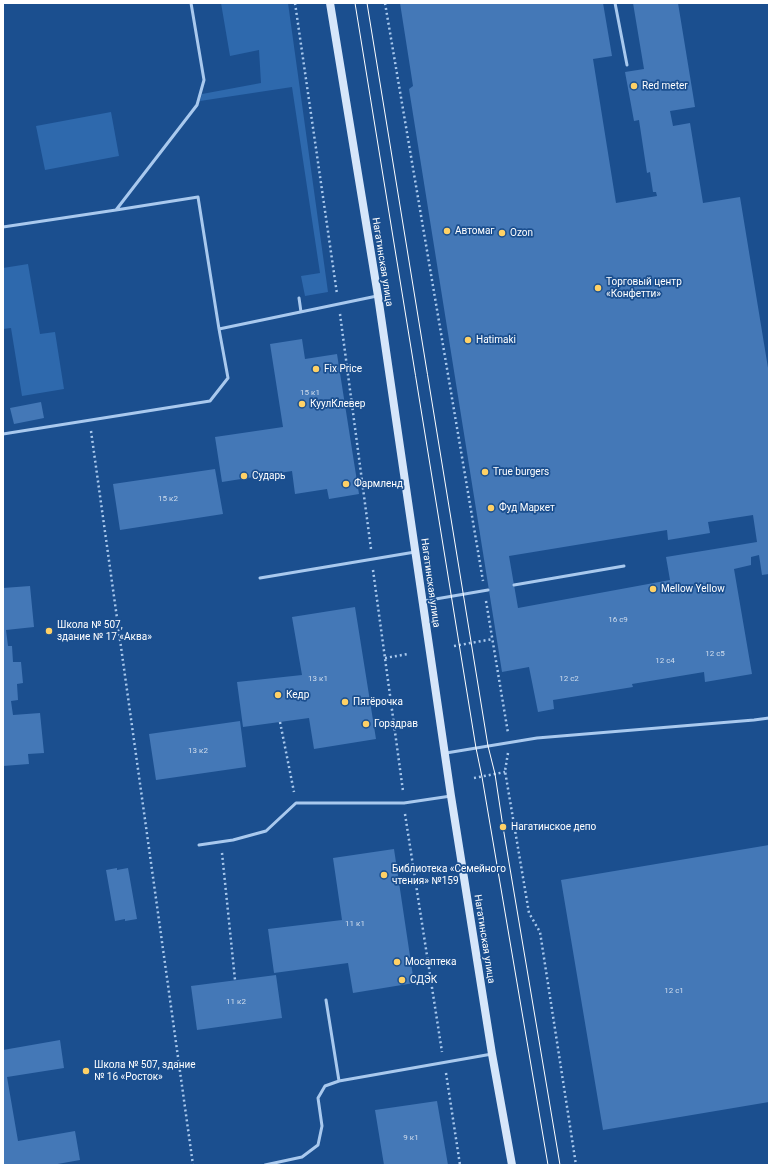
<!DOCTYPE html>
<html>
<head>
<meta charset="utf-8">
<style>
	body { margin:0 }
	#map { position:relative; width:772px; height:1168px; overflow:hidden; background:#1b4f8f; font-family:Roboto,sans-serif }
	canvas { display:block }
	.frame { position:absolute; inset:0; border:4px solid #fff; pointer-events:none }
</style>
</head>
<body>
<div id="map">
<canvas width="772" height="1168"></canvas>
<div class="frame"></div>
</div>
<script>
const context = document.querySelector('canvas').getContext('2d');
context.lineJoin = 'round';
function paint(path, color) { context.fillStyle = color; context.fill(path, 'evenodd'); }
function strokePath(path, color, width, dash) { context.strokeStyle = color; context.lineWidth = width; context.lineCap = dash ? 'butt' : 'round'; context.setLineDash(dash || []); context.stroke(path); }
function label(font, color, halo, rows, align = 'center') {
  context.font = font + ' Roboto,sans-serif'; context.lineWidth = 3.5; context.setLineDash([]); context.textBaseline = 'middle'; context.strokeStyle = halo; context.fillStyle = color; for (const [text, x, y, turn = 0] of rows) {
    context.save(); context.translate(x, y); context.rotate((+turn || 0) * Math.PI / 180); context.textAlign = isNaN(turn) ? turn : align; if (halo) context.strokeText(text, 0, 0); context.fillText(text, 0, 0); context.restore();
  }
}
paint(new Path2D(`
	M221,3H288L328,292L305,296L301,276L320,273L292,87L200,101L202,94L261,83L259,50L230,56Z
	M111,112L119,156L45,170L36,126Z
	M28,264L40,334L55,332L64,389L22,396L11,328L3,329V268Z`), '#2e69ad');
paint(new Path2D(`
	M400,3H603L612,56L593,59L616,203L657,196L656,192H653L650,172L647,173L639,120L634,121L625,72L644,69L633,3H678L695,107L670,111L673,126L690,123L703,203L740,197L769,374V574L762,575L759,555L751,557V565L734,569L752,674L705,682L704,672L632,684L633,687L553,700L554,709L538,712L529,667L502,672L409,89L413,86ZM753,515L757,542L666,557L670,580L518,608L509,556L667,530L668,540L710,533L708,522Z
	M302,339L305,359L337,354L359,494L329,499L327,489L295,494L292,471L222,482L215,437L283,427L270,344Z
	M41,402L44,418L14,424L10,408Z
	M215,469L223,514L120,530L113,484Z
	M30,586L34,627L6,630L8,646H12L13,662H21L23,683L17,684L18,700L11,701L13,715L40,713L44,753L28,754L29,764L3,766V588Z
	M355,607L376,739L314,749L309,718L243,727L237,682L302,675L292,617Z
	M240,721L246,767L156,780L149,734Z
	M769,845V1102L603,1130L561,880Z
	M394,849L414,983L353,993L348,963L274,973L268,929L342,920L333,858Z
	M117,868V870L128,868L137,919L125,921V919L115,921L106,870Z
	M276,975L282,1018L197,1030L191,986Z
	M60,1040L64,1068L7,1077L18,1141L75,1131L80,1160L52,1165H3V1050Z
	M437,1101L448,1165H384L375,1110Z`), '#4478b7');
strokePath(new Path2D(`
	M295,3L337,294
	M385,3L483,581
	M340,314L371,549
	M91,431L193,1165
	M373,570L403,791
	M486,601L508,733
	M454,646L493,639
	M385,658L408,654
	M280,722L294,792
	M508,753L505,771L529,913L540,932L576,1165
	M474,778L505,772
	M405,814L442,1052
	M222,853L235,980
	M446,1073L460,1165`), '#a9c9ee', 2.5, [2, 3]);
strokePath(new Path2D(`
	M191,3L204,80L197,105L116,210L198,197L219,329L377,296
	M615,3L627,65
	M3,227L116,210
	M299,298L301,312
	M3,434L210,401L228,378L219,329
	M260,578L415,552
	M514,585L624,566
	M424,601L488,590
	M446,753L537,738L754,720L769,718
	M199,845L233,840L266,831L296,803H404L451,796
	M326,1000L339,1081
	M265,1165L302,1157L318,1145L322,1126L318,1098L325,1086L339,1081L492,1054`), '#a9c9ee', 3);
strokePath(new Path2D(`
	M330,3L378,296L451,796L492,1054L512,1165`), '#d6e6fa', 8);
strokePath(new Path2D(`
	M355,3L476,748L482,777L548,1165
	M367,3L488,746L495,774L503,827L560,1165`), '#fff', 1);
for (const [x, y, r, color] of [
	[634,86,4,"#ffd166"],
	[447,231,4,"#ffd166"],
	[502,233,4,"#ffd166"],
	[598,288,4,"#ffd166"],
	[468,340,4,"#ffd166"],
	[316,369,4,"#ffd166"],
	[302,404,4,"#ffd166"],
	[485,472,4,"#ffd166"],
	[244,476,4,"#ffd166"],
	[346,484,4,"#ffd166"],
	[491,508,4,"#ffd166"],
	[653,589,4,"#ffd166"],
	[49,631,4,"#ffd166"],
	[278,695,4,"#ffd166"],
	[345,702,4,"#ffd166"],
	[366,724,4,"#ffd166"],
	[503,827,4,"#ffd166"],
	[384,875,4,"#ffd166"],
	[397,962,4,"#ffd166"],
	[402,980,4,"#ffd166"],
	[86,1071,4,"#ffd166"]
]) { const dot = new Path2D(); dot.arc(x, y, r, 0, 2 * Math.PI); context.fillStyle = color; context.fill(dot); strokePath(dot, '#1b4f8f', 1.5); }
label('8px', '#d0dded', null, [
	["15 к1",310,393],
	["15 к2",168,499],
	["16 с9",618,620],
	["12 с5",715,654],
	["12 с4",665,661],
	["13 к1",318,679],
	["12 с2",569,679],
	["13 к2",198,751],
	["11 к1",355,924],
	["12 с1",674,991],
	["11 к2",236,1002],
	["9 к1",411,1138]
]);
label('10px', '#fff', '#1b4f8f', [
	["Red meter",642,86],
	["Автомаг",455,231],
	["Ozon",510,233],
	["Торговый центр",606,282],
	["«Конфетти»",606,294],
	["Hatimaki",476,340],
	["Fix Price",324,369],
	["КуулКлевер",310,404],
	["True burgers",493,472],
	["Сударь",252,476],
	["Фармленд",354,484],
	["Фуд Маркет",499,508],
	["Mellow Yellow",661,589],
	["Школа № 507,",57,625],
	["здание № 17 «Аква»",57,637],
	["Кедр",286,695],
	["Пятёрочка",353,702],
	["Горздрав",374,724],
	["Нагатинское депо",511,827],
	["Библиотека «Семейного",392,869],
	["чтения» №159",392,881],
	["Мосаптека",405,962],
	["СДЭК",410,980],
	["Школа № 507, здание",94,1065],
	["№ 16 «Росток»",94,1077]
], 'left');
label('10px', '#fff', '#1b4f8f', [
	["Нагатинская улица",382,262,81],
	["Нагатинская улица",430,583,82],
	["Нагатинская улица",484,939,81]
]);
</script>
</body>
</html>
